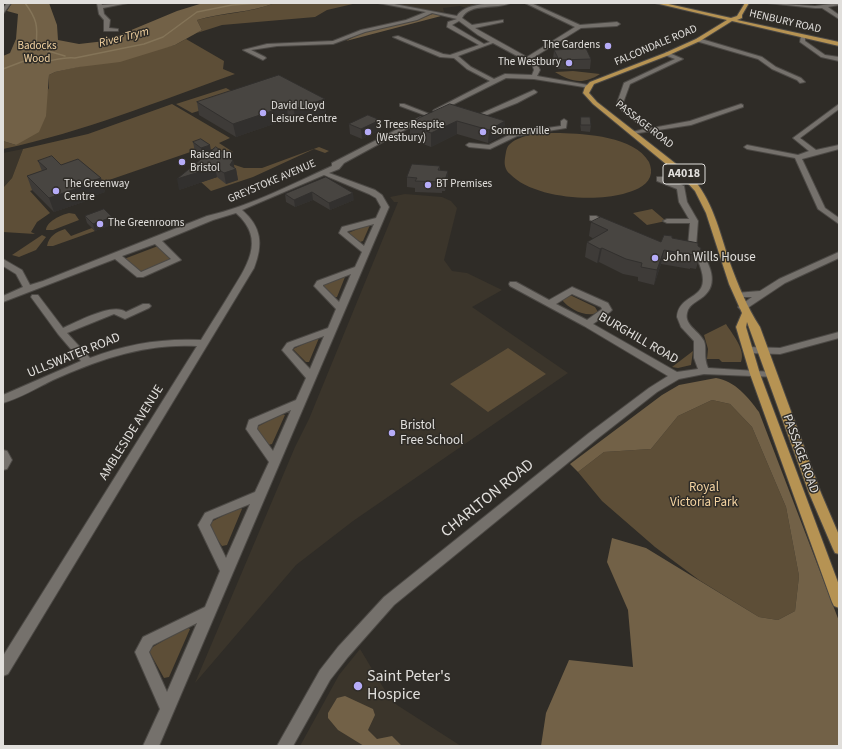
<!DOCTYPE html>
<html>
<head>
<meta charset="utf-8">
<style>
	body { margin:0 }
	#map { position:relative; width:842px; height:749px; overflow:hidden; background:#2f2c27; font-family:"Source Sans 3",sans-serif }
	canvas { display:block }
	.frame { position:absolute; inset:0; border:4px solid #e1dfdc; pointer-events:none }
</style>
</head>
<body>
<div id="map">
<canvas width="842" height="749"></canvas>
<div class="frame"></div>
</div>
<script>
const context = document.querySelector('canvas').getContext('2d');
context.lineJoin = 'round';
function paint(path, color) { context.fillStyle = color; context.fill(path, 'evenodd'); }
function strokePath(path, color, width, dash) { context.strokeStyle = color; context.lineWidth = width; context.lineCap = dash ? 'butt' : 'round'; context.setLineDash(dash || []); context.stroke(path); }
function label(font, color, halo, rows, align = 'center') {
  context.font = font + ' "Source Sans 3",sans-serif'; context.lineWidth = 3; context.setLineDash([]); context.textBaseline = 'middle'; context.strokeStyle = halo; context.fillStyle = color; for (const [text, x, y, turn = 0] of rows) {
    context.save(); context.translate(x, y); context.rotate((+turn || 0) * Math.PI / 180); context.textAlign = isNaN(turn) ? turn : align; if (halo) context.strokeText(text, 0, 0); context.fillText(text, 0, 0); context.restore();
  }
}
paint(new Path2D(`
	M383,3H485L466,8L460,6L443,8L444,12Z
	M23,149L12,178L3,188V153Z
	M405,194L442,197L451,201L457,208L444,260L452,271L467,273L502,290L472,307L568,373L353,521L296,565L195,683L295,447L309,419L398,202H394L390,197Z
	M360,649L389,697L397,705L461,746H300L339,675Z`), '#3b352b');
paint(new Path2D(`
	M275,3H357L327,10L315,17L222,25L197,33L202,30L197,20C222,13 250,13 275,3Z
	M186,39L224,61L223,69L235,74C159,101 83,132 3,149V141L16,145L49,88V75L55,72L175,45Z
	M573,71L600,74C583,85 571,82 555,72Z
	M226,88L243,97L192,113L176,104Z
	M172,104L230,138L219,143L233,152L225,155L216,148L206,151L202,148L83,189L52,183L30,191L50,213L37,222L31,232L35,234L3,232V188L12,178L23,149L88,134Z
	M560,133C586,134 634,136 649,162C651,167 652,172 650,177C646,187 633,191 623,194C592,202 533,198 510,174C505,170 504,164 505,158C506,153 506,147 510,144C522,133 545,133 560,133Z
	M319,147L329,151L325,153L314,149L253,177L211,191L201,182L217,177L229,163L244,168H262Z
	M652,209L666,221L647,225L633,213Z
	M69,213L75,214L79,220L53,230H46C47,221 61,215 69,213Z
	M368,225H370L363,241L360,242L348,233Z
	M92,228L95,231L53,246H47C49,236 56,232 65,229L71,236Z
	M42,235L46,237L36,250L19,257L12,255Z
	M158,246L169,257V260L145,271H139L124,259Z
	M343,277H345L337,297H334L322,285Z
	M570,295L595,307L598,312C588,319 569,309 562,300Z
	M726,324C732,334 746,349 741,362H722L719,359H707L708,349L704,335Z
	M317,338H319L309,362H306L293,349Z
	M508,348L546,374L488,412L450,384Z
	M693,351L691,365L678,368L672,367Z
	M712,400L730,404L752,427L786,507L799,576L795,611L778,620L759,617L699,580L655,547L602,501L578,472L604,452L651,449L678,416Z
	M282,414L285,415L272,444L268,445L255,428Z
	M240,507L242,509L227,545L222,546L208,526L209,523Z
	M187,627L190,629L169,677L164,678L149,651L151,648Z`), '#5d4e37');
paint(new Path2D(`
	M12,3H49L57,25L58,40L79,44L105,41L177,11L203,3H275C250,13 222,12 197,20L202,30L175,45L120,62L79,67L55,72L49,75L46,116L39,132L16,145L3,141V56L10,53L16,39L18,14L7,11Z
	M435,13L445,15L346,41L363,32L414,21Z
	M716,378C735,381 748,397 759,412L839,621V746H541L546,713L569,660L633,667L628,610L607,562L612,538L646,548L759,617L778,620L795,611L799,576L786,507L752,427L730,404L712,400L678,416L651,449L604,452L578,472L570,464L662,395L679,385Z
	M345,696L373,709L375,715L368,730L377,739L392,736L402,746H364L338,730L328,718V713L337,698Z`), '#726147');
strokePath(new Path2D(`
	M25,3C37,19 38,26 36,45L38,48L65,56
	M31,63C46,64 60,56 75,58L144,44L163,37L197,12L232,5L260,3
	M3,69L24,61`), '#847458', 1.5);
const minor = new Path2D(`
	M7,3H11L3,14V8Z
	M97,3H101L102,5L128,3L103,8L104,14L110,20L109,28L118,29V31H104V20L99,14Z
	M378,3H389L457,16C465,2 497,3 510,3C497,10 470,2 462,18L472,25L503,20V22L475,28L527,57L575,27L525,3H531L580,25L617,22L620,24L617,26L581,28L531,59L536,62L540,70L537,76L588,85L590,86V88L534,79L506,78L436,113L433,111L434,110L490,81L467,69L454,58L440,57L393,37L398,36L443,54L450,55L479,45L447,27L448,22L457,19L432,13L417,20L365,32L333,44L277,46L251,50L265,57L266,58L263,60L243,50L267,44L333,41L361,30L406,20L426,12ZM459,21L478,35L490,42L484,44L452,25ZM493,43L532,64L534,70L532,75L505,74L494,79L471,67L458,56Z
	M767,3L815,6L839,3V5L828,7L839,15V19L822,8H815Z
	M801,36H805V41L825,55L839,57V61L821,57L800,42Z
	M698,38L762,57L776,67L801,78L805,82L800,83L797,80L772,69L758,59L696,41L695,40Z
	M667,52L683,59L630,84L623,103L627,110L652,128L690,121L741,104L743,105V107L691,125L632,134V132L645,129L623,112L617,103L624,83L675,59L665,55V53Z
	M534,90L537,92L536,93L517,103L474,120L469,119Z
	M400,104H404L432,115L427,116L400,106Z
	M839,104V109L800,138L816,150L839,145V149L802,159L825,208L839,218V224L818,209L795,158L747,149L744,147L747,145L798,155L809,151L793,138Z
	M421,117L424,119L423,120L344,163L339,169L329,173L375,190L382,195L389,207L159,746H143L160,709L135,652L143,637L205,607L220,571L198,525L205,513L255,492L269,462L246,429L249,420L296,400L306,378L282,350L287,343L328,328L336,309L314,286L317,281L355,267L362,252L339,233L342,227L376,218L381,207L376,198L369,194L324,175L242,210C262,227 263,245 254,268L8,674L3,676V656L197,346C146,343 100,359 53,380C37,388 20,398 3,403V395L81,361L58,334L31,297L32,295H38L63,328C77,322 113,302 126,312L143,304H149L151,306L149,308L125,319L114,314L67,333L90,358C126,344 162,338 201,340C210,325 220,310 229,295C246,267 267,240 236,213L213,220L162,241L181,260L143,277H137L115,259L3,302V296L23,287L16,274L3,266V259L22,270L30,285L43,281L207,216C251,206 292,184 332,166V163ZM374,224L364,246L347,232L348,231ZM155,244L171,259L141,272L122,256ZM351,274L339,302L323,286V285ZM324,336L310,369L292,350L294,347ZM291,410L273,451L257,429L258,425ZM250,504L226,558L210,525L213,519ZM197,623L167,692L149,652L153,645Z
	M564,119L567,121L566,128L517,136L490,149L469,147L466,145L469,143L489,145L513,133L561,126V121Z
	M657,177H663L684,186L687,202L698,221L696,247C708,258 719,281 706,294C700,301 689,303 687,313C684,325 699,331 704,341C707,348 703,357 708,368L772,372L776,373L777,375L776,377L704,374L679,379L657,392L597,439L394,605L348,657L330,680L293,746H277L320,670L338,647L384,597L589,433L649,388L668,376L584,326L510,286L509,284L510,282H516L549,300L572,287L608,303L612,310L610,312L593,324L677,372L698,369L694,358V341L681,327L677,317C679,292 711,301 701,269C699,261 696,256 690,250H684L680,248L681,246H688L690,223H667L663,221L667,219H689L679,202L677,189L657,181ZM572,294L601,307L602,309L587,320L556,304Z
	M590,216H596L613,225L612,227H606L590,220Z
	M839,252V258L785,283L746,309H740L738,307L752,297H736L735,295L736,293L760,291L779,279Z
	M839,332V338L780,354L748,353L743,350L748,347L780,348Z
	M3,450L7,451L12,460L7,469L3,470Z`);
const major = new Path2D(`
	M655,3H664L731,18L737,16L745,3H749L742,15V18L737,20L839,42V46L732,21L700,41L669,55L594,84L589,93L597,102L689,174C713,199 719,231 730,263C738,285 747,307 760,327L821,493L839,535V554L835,553L833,549L809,493L747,322L746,327L760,374L839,585V608L834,606L832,602L750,374L736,327L742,313L729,284L706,213L695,191L683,178L593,104L583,93L585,87L590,82L665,53L696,39L727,20Z`);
strokePath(minor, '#4c4945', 2);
strokePath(major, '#4c4945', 2);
paint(minor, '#75716c');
paint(major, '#b69353');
paint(new Path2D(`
	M571,46L591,59L590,69H558L553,59L554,50L570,49Z
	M325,99L326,112L295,122L288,119L236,137L199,115L197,102Z
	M581,117L591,125L590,132L581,131L580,123Z
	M419,118L505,121L504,134L488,143L457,134L431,147L410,139V125Z
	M380,120L381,130L362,139L350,134L349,124Z
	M193,142L211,151L233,160L234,168L236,169L238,180L226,184L217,177L179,190L203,158L195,152Z
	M38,161L61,165L101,178L105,192L85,199L86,201L54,212L32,190L27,176L42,171Z
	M440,166V170L448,182L445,191H442V193L415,192V188L407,187V177Z
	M326,177L354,200L330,210L313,200L295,207L286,202L285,194Z
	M85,216L112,217L114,224L95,231L87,223Z
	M591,222L661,242L672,238L698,246L700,255L696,269L690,268V269L661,264L654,285L638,281V277L623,274L599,262L597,263L585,257L587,242L594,239L589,236Z`), '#3e3b38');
paint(new Path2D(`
	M325,99L326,112L295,122L294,109Z
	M287,106L288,119L236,137L233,124Z
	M380,120L381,130L362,139L361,129Z
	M457,121V134L431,147V133Z
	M505,121L504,134L488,143L489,130Z
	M210,145L212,156L203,159L201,148Z
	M233,160L235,170L236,169L238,180L226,184L224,173Z
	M215,167L217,177L179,190L177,179Z
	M448,171V182L445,191V180Z
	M101,178L105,192L85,199L86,201L54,212L49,198L79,185Z
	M443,180L442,191V193V182Z
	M312,192L313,200L295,207L294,200Z
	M353,193L354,200L330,210L329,203Z
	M112,217L114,224L95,231L93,224Z
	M602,248L599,262L597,263L600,249Z
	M664,250L661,264L654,285L657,270Z`), '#32302e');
const building = new Path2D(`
	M571,46H585L591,59L559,60L554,50L572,49Z
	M279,75L325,99L294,109L287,106L233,124L197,102Z
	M450,104L505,121L489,130L457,121L431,133L410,125L419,118Z
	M368,115L380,120L361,129L349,124Z
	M581,117H590L591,125H581Z
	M201,139L210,145L201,148L193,142Z
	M216,147L233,160L230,165L236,169L224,173L215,167L177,179Z
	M52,156L61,165L78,159L101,178L79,185L81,187L49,198L27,176L47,169L38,161Z
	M412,164L440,166L438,170L448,171L445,180H443L442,182L415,181L417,178L407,177Z
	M326,177L353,193L329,203L312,192L294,200L285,194Z
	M104,209L112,217L93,224L85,216Z
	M601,217L661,242L664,235L672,236V238L698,243V246L701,248L700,255L694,254V255L664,250L657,270L641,267L642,263L626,259L602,248L600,249L587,242L608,230L591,222Z`);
paint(building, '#484541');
strokePath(building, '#32302e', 1);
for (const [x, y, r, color] of [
	[608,46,4,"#b6acf8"],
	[569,63,4,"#b6acf8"],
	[263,113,4,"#b6acf8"],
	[368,132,4,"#b6acf8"],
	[483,132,4,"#b6acf8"],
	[182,162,4,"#b6acf8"],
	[428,185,4,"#b6acf8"],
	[56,191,4,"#b6acf8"],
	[100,224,4,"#b6acf8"],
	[655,258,4,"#b6acf8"],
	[392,433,4,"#b6acf8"],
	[358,686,5,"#b6acf8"]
]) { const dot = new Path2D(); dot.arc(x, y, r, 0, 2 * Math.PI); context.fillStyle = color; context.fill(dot); strokePath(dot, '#2f2c27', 1.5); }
label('11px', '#e1dfdc', '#2f2c27', [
	["HENBURY ROAD",785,22,13],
	["FALCONDALE ROAD",656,46,-23],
	["PASSAGE ROAD",644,125,38],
	["GREYSTOKE AVENUE",272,182,-23]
]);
label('11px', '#e1dfdc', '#2f2c27', [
	["The Gardens",600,46,"right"],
	["The Westbury",561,63,"right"],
	["David Lloyd",271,107],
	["Leisure Centre",271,120],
	["3 Trees Respite",376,126],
	["(Westbury)",376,139],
	["Sommerville",491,132],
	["Raised In",190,156],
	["Bristol",190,169],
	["The Greenway",64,185],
	["Centre",64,198],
	["BT Premises",436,185],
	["The Greenrooms",108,224]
], 'left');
label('11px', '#f4d4a2', '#2f2c27', [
	["Badocks",37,47],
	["Wood",37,60]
]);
label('italic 12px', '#f3d3a1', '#2f2c27', [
	["River Trym",124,38,-14]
]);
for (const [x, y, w] of [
	[684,174,42]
]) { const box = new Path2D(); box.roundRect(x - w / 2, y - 10, w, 20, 3); context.fillStyle = '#2f2c27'; context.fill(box); strokePath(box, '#e1dfdc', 1); }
label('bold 12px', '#e1dfdc', null, [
	["A4018",684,174]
]);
label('13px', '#e1dfdc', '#2f2c27', [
	["John Wills House",663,258],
	["Bristol",400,426],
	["Free School",400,441]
], 'left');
label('13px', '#e1dfdc', '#2f2c27', [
	["BURGHILL ROAD",638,339,30],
	["ULLSWATER ROAD",74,356,-22],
	["AMBLESIDE AVENUE",132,433,-58],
	["PASSAGE ROAD",800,454,70]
]);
label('13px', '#f4d4a2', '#2f2c27', [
	["Royal",704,488],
	["Victoria Park",704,503]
]);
label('16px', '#e1dfdc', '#2f2c27', [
	["CHARLTON ROAD",488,499,-39]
]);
label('16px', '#e1dfdc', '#2f2c27', [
	["Saint Peter's",367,677],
	["Hospice",367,695]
], 'left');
</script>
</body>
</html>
